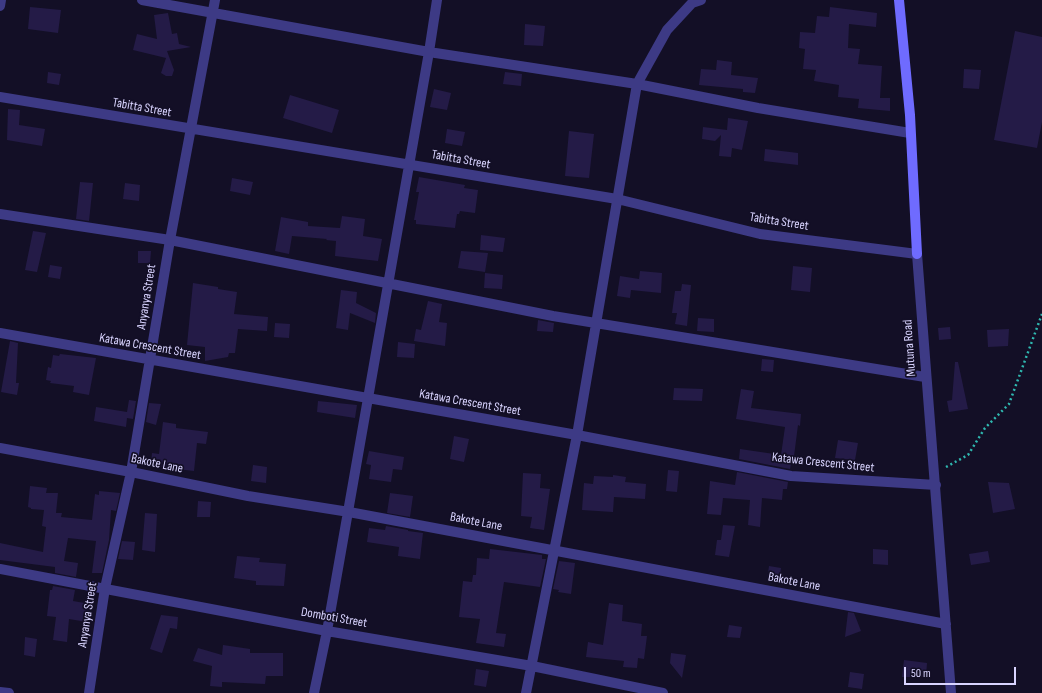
<!DOCTYPE html>
<html>
<head>
<meta charset="utf-8">
<style>
	body { margin:0 }
	#map { position:relative; width:1042px; height:693px; overflow:hidden; background:#130f26; font-family:"Sofia Sans Condensed",sans-serif }
	canvas { display:block }
	.scale { position:absolute; left:904px; top:667px; width:112px; height:18px; box-sizing:border-box; border:2px solid #d9d4ff; border-top:0; padding-left:5px; font-size:12px; line-height:14px; white-space:nowrap; color:#d9d4ff; -webkit-text-stroke:3px #130f26; paint-order:stroke }
</style>
</head>
<body>
<div id="map">
<canvas width="1042" height="693"></canvas>
<div class="scale">50 m</div>
</div>
<script>
const context = document.querySelector('canvas').getContext('2d');
context.lineJoin = 'round';
function paint(path, color) { context.fillStyle = color; context.fill(path, 'evenodd'); }
function strokePath(path, color, width, dash) { context.strokeStyle = color; context.lineWidth = width; context.lineCap = dash ? 'butt' : 'round'; context.setLineDash(dash || []); context.stroke(path); }
function label(font, color, halo, rows, align = 'center') {
  context.font = font + ' "Sofia Sans Condensed",sans-serif'; context.lineWidth = 3.5; context.setLineDash([]); context.textBaseline = 'middle'; context.strokeStyle = halo; context.fillStyle = color; for (const [text, x, y, turn = 0] of rows) {
    context.save(); context.translate(x, y); context.rotate((+turn || 0) * Math.PI / 180); context.textAlign = isNaN(turn) ? turn : align; if (halo) context.strokeText(text, 0, 0); context.fillText(text, 0, 0); context.restore();
  }
}
paint(new Path2D(`
	M30,7L61,10L58,33L28,29Z
	M830,7L877,13L876,27L849,24L848,48L860,49L858,64L882,66L880,98H890V111L858,108L859,99L838,97L839,85L814,81L816,70L803,69L805,49L799,48L800,32L815,33L817,16L829,17Z
	M168,13L172,34L177,33L179,44L191,47L167,51L174,70L172,76H166L161,73L166,58L133,50L137,34L157,39L154,15Z
	M525,24L545,26L543,46L524,45Z
	M1015,31L1042,37V122L1037,148L994,140Z
	M717,60L732,62L731,75L758,78L755,93L743,92V89L699,85L701,69L716,70Z
	M964,69L981,70L979,89L963,88Z
	M48,72L61,74L59,85L47,83Z
	M505,72L522,74L521,86L503,84Z
	M434,89L451,93L447,110L430,107Z
	M290,95L339,110L332,133L283,118Z
	M8,109L20,110L19,125L45,129L42,146L7,140Z
	M728,118L748,121L742,150L732,148L731,157L719,156L721,135L715,141L702,139L703,127L727,130Z
	M447,129L465,132L462,146L445,143Z
	M569,131L594,134L589,178L565,176Z
	M765,149L798,153V165L764,161Z
	M419,177L465,185L464,188L478,190L475,213L460,211L459,214H457L455,228L416,224V220H414L419,192H416Z
	M232,178L253,182L250,195L230,191Z
	M80,182L93,183L89,221L76,219Z
	M125,183L140,185L139,201L123,199Z
	M342,216L365,219L363,236L382,239L378,261L335,256L336,241L326,240L327,239L292,236L289,254L275,251L281,217L308,222V226L340,228Z
	M33,231L46,233L37,272L25,270Z
	M481,235L505,238L503,252L480,250Z
	M138,251H151L150,263H138Z
	M461,251L488,253L485,272L458,268Z
	M50,265L62,267L60,279L48,277Z
	M793,266L812,268L810,292L791,290Z
	M640,271L662,273L661,293L631,290L630,298L617,296L620,276L639,279Z
	M485,273L503,275L502,289L484,288Z
	M193,283L218,287V289L237,292L234,314L268,317L267,331L238,329L235,353H229L228,357L205,361V347L187,345Z
	M682,284L691,285L687,326L675,324L677,313H672L675,291H681Z
	M341,290L357,292L356,303L376,313L375,323L350,313L348,330L336,328Z
	M428,301L442,304L439,322L447,323L445,346L414,341L416,329L421,330Z
	M698,318L714,319V332L697,331Z
	M538,320L554,323L553,332L537,331Z
	M275,323L290,324L289,338L274,337Z
	M950,327L951,339L939,340L938,328Z
	M1009,329L1008,346L988,347L987,330Z
	M10,341L18,343L16,383H19L17,395L1,392Z
	M398,342L415,344L414,358L397,357Z
	M60,354L96,358L89,395L73,392L74,386L50,383L51,381L46,380L48,367L51,368L53,355L59,356Z
	M762,359L774,360L773,372L761,371Z
	M955,362H958L968,409L949,412L947,401L952,400Z
	M674,388L703,389L702,401L673,400Z
	M741,389L754,391L751,408L801,414L800,426L798,425L793,464H791L790,469L739,459L740,449L781,455L785,427L736,419Z
	M129,400L136,401L133,419L127,418L126,427L94,421L96,407L127,412Z
	M318,401L357,405L355,418L317,412Z
	M149,403L161,404L156,425L146,422Z
	M163,422L176,424V428L208,432L206,444L197,443L194,471L151,466L152,453L159,454Z
	M454,436L469,439L464,462L450,459Z
	M838,440L858,443L855,460L835,458Z
	M369,451L404,457L402,470L393,469L391,482L369,479L371,465L366,464Z
	M253,465L267,467L266,483L251,481Z
	M668,470L679,471L677,492L666,491Z
	M737,472L788,482L787,489H783L782,500L762,498L760,527L748,525L750,500L723,498L721,515L707,514L710,481L735,485Z
	M523,473L541,474L540,488L550,489L544,530L530,528L532,517L521,516Z
	M613,475L626,477L625,482L646,484L645,499L614,497L613,512L582,510L584,483L593,484L594,476L613,477Z
	M988,482L1009,483L1015,509L993,513Z
	M30,486L47,488L46,493H58L56,513H62L61,517L92,520L95,494L99,495V491L120,493L116,511L111,510L109,540L102,573H92L96,541L68,538L64,561L78,563L76,577L55,573V567L0,560V543L43,552L46,527L42,526L44,510L31,509V508L28,507Z
	M390,493L413,496L410,517L387,513Z
	M198,501L211,502L210,517H197Z
	M145,513L157,514L155,552L142,550Z
	M723,525L735,526L729,557L715,555L717,540H721Z
	M386,526L408,530V531L423,533L420,559L398,556L399,547L367,542L369,528L385,530Z
	M122,541L135,542L133,560L118,559Z
	M490,549L542,555V559H546L540,587L504,582L496,633L506,634L504,647L476,643L480,619L459,617L463,581L472,582L473,575H476L477,558L489,559Z
	M873,549L888,550V565L873,564Z
	M988,551L990,562L971,565L969,554Z
	M237,556L260,558L259,562L286,564L284,586L256,585V581L234,578Z
	M559,561L575,563L571,594L558,592L559,590L553,589Z
	M769,566L781,568L779,582L767,580Z
	M53,586L75,590L73,601L90,604L87,622L69,619L67,642L53,640L56,617L47,616L50,590H52Z
	M609,603L623,605L622,621L642,624L641,636H647L644,659L638,658L637,668L623,667L624,661L586,657L588,642L603,645Z
	M848,612L854,613L861,631L845,637Z
	M161,615L178,617L177,629L170,628L162,653L150,649Z
	M729,625L742,627L740,638L727,637Z
	M25,637L37,639L35,657L24,655Z
	M223,645L250,649V653H283V676H266L265,684L222,682V687L210,686L212,666L193,661L198,648L222,655Z
	M671,653L686,655L682,678L670,663Z
	M904,660L927,663L926,677H902Z
	M476,669L489,671L486,687L474,685Z
	M850,672L864,674L862,689L848,687Z`), '#241b47');
strokePath(new Path2D(`
	M946,467L968,455L985,428L1009,404L1042,314`), '#2fb8b0', 2.5, [2, 3]);
strokePath(new Path2D(`
	M142,0L429,52L637,84L758,108L910,133
	M0,6L1,0
	M0,97L617,199L760,234L917,254C927,400 941,546 951,693
	M0,214L170,240L553,316L925,377
	M0,333L577,435L791,476L936,485
	M0,448L131,472L248,496L349,512L946,624
	M0,569L327,631L532,666L663,693
	M0,692L9,693
	M89,693L105,588L131,472L170,240L215,0
	M314,693L327,631L429,52L437,0
	M526,693L577,435L637,84L667,30L692,3L701,0`), '#3d3a85', 10);
strokePath(new Path2D(`
	M899,0L910,115L917,254`), '#6f6bff', 10);
label('13px', '#d9d4ff', '#130f26', [
	["Tabitta Street",142,108,10],
	["Tabitta Street",461,160,10],
	["Tabitta Street",779,222,9],
	["Anyanya Street",147,297,-81],
	["Katawa Crescent Street",150,347,10],
	["Mutuna Road",910,348,-94],
	["Katawa Crescent Street",470,403,10],
	["Katawa Crescent Street",823,463,6],
	["Bakote Lane",157,464,12],
	["Bakote Lane",476,522,11],
	["Bakote Lane",794,582,11],
	["Anyanya Street",88,615,-81],
	["Domboti Street",334,618,10]
]);
</script>
</body>
</html>
